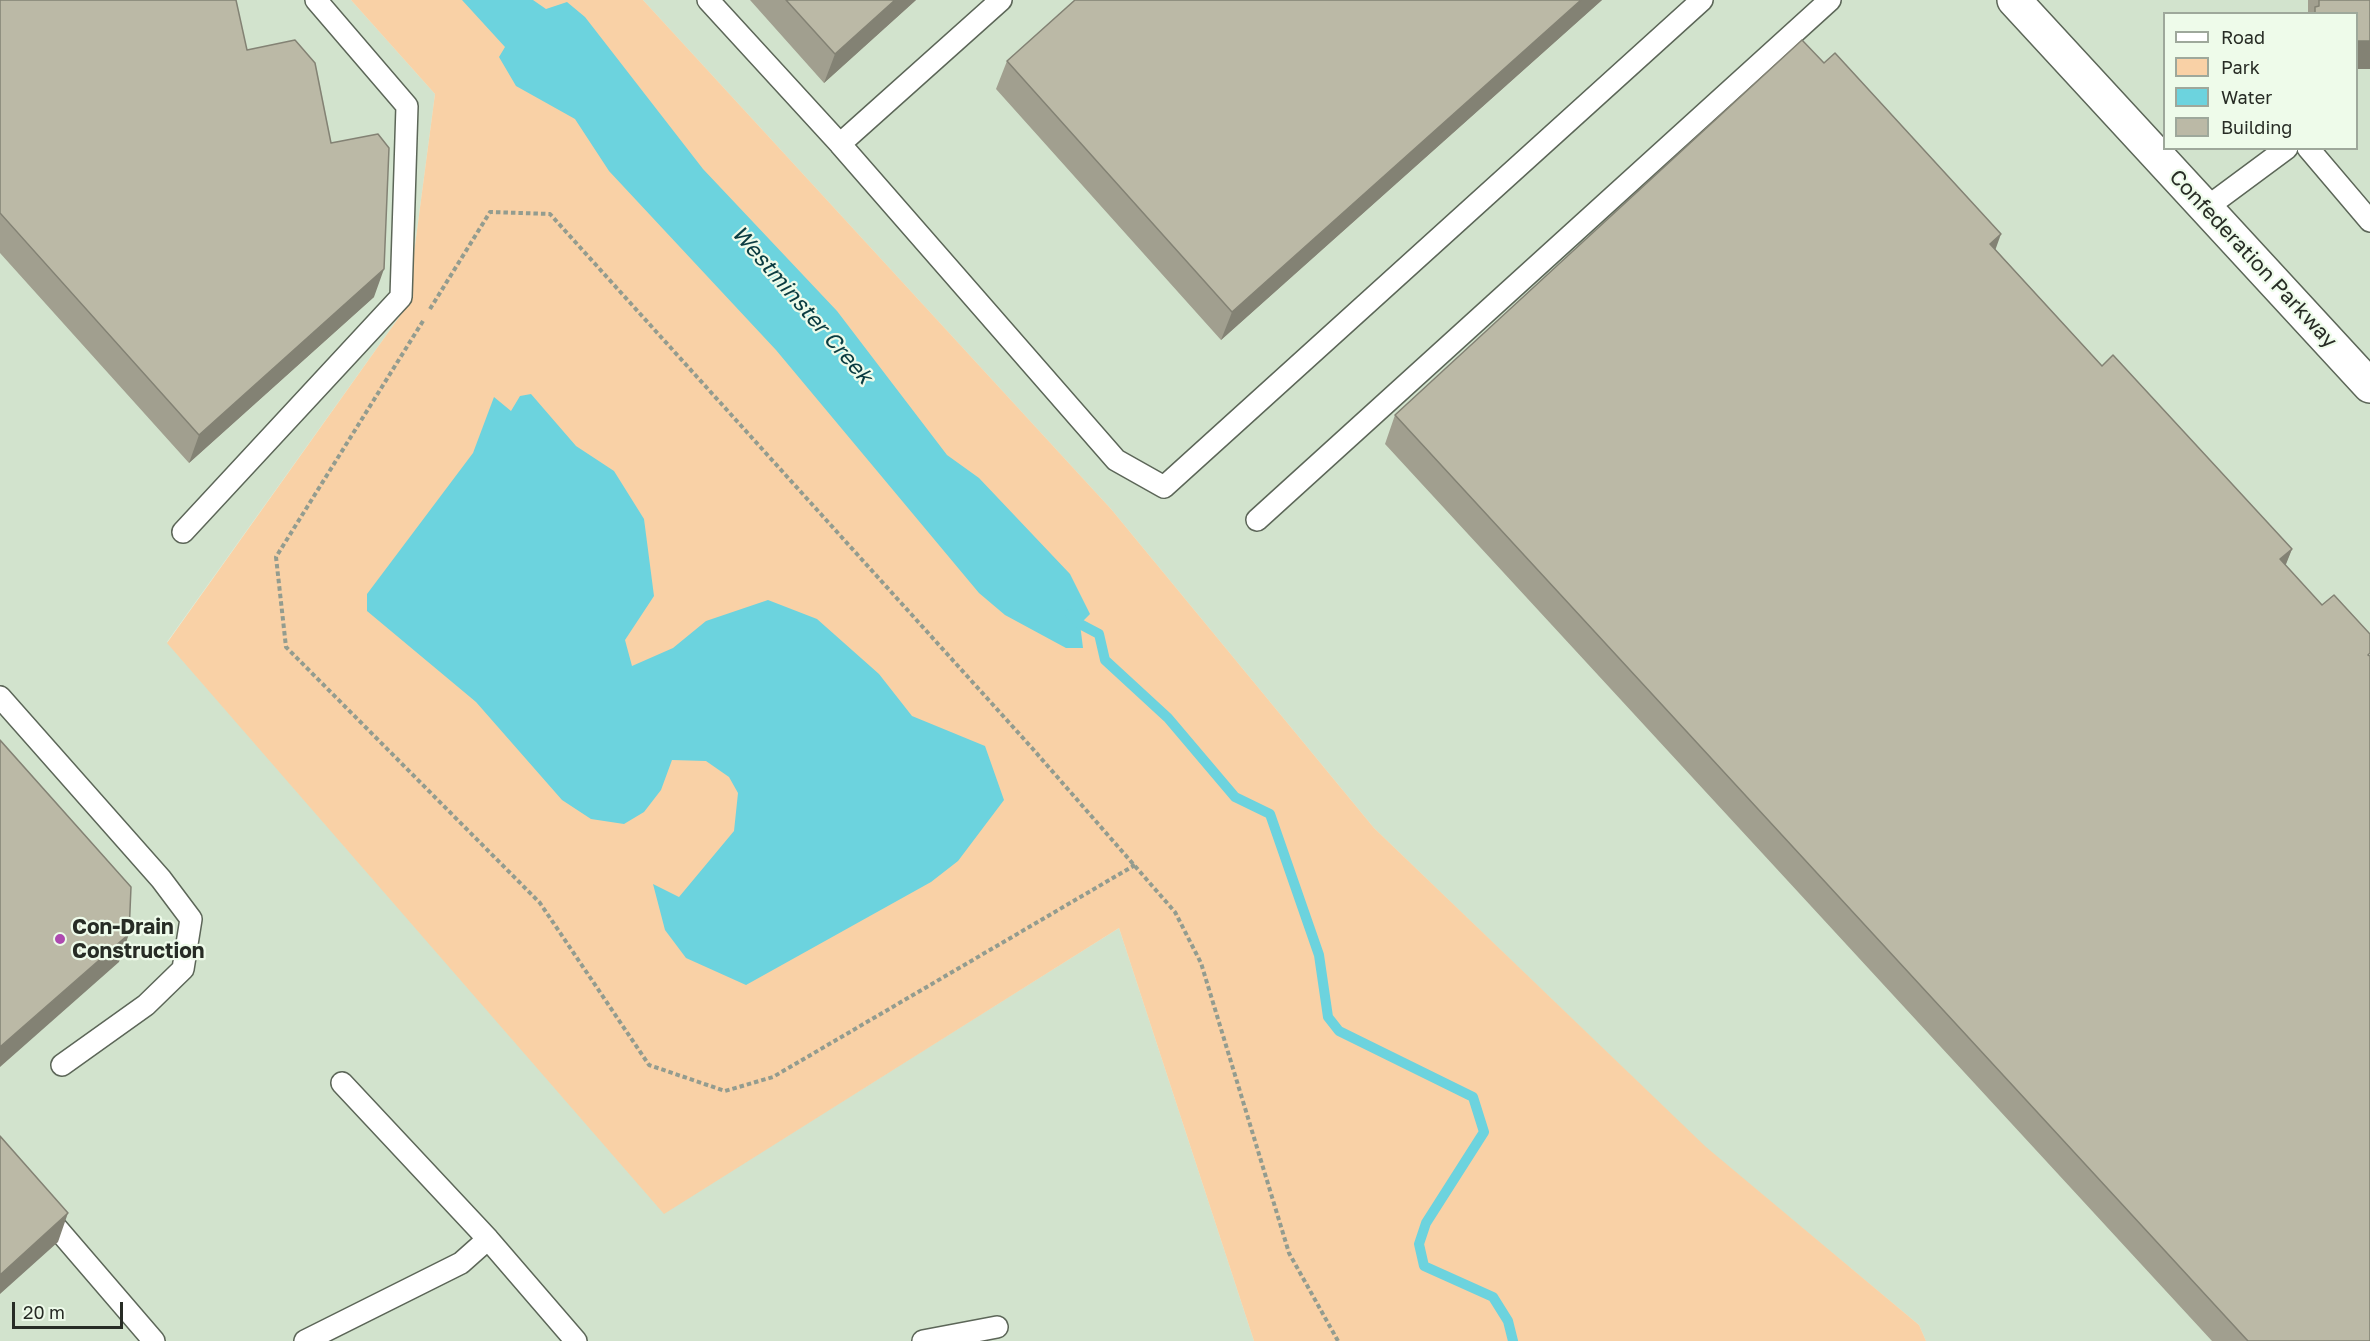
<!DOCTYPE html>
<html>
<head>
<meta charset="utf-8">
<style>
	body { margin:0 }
	#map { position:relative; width:2370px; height:1341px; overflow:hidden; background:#e1eedc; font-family:"Golos Text",sans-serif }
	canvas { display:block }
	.legend { position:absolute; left:2163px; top:12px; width:195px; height:138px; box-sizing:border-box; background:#eefbea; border:2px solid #9ea89b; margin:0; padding:8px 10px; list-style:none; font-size:18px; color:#272c25 }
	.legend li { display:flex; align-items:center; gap:12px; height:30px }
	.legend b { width:30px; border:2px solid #9ea89b }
	.scale { position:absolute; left:12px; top:1302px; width:111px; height:27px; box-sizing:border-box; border:3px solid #272c25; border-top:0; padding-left:8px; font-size:18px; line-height:21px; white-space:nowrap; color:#272c25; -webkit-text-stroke:4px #eefbea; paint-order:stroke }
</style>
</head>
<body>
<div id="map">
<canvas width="2370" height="1341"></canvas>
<ul class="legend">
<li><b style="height:8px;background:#fff"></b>Road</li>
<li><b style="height:16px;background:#f9d1a6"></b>Park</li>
<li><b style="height:16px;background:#6cd3de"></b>Water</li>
<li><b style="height:16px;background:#bbb9a6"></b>Building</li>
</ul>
<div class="scale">20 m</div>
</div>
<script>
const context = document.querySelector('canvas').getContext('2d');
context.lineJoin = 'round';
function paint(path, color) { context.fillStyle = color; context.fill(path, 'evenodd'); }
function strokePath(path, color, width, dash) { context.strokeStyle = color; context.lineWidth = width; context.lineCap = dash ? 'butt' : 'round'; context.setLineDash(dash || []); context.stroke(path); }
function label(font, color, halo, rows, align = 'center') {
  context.font = font + ' "Golos Text",sans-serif'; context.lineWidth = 4.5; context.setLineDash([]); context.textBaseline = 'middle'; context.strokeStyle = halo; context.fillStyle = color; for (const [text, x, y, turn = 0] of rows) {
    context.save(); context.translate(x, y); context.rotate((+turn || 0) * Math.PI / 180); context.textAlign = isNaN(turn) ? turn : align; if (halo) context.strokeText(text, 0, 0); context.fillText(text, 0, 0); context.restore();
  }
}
paint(new Path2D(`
	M0,0H351L435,94L407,306L167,642L664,1213L1119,928L1254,1341H0Z
	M643,0H2370V1341H1926L1919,1325L1706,1148L1374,828L1111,509ZM2164,14H2356V148H2164Z`), '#d2e3cd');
paint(new Path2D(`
	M351,0H643L1111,509L1374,828L1706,1147L1919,1325L1926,1341H1254L1119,928L664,1214L167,643L407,306L435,94Z`), '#f9d1a6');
paint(new Path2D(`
	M462,0H533L546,9L567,2L585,17L703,169L837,311L947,455L979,478L1070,574L1090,614L1080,624L1083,648H1066L1005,615L979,593L776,350L609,171L575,119L516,86L499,57L505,47Z
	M531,394L576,446L614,471L644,519L654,596L625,640L632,666L673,648L706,621L768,600L817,619L879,674L912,716L985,746L1004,800L958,861L931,882L746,985L686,958L665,930L653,884L679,897L734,831L738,793L729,777L706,761L672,760L661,790L644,812L624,824L591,819L562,800L476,702L367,611V594L473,453L494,397L511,411L520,396Z`), '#6cd3de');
strokePath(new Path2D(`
	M1070,614L1080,624L1099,634L1105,660L1168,718L1235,797L1270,814L1319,955L1328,1017L1339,1031L1473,1097L1484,1132L1426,1223L1419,1244L1424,1266L1493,1297L1508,1321L1513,1341`), '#6cd3de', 10);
const service = new Path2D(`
	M708,0L840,144L1116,460L1164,487L1702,0
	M840,144L1001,0
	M2308,148L2370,221
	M2206,208L2287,148
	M1257,520L1830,0
	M183,532L401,297L407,106L316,0
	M0,697L161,879L191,919L183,969L146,1005L62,1065
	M43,1212L154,1341
	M488,1239L576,1341
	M305,1341L461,1263L488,1239L342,1083
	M923,1341L997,1327`);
const tertiary = new Path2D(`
	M2014,0L2370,386`);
strokePath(service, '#5c6658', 24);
strokePath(tertiary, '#5c6658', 36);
strokePath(new Path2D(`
	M430,309L490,212L550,214L1032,748L1175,912L1201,963L1289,1253L1338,1341
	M423,321L276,557L286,647L540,903L649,1065L725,1091L773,1077L1135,865`), '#939c8f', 4, [4.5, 3]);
strokePath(service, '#fff', 21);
strokePath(tertiary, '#fff', 33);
paint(new Path2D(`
	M0,0L247,50L331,143L374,297L189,463L0,253Z
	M750,0H916L824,83Z
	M1075,0H1602L1221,340L996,89L1007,61Z
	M2308,0H2370V69H2356V14H2308Z
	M1996,250L2102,366L2292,549L2285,565L2370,1341H2212L1385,444L1395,415Z`), '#a19f8f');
paint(new Path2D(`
	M895,0H916L824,83L835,54Z
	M1581,0H1602L1221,340L1232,312Z
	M2356,41H2370V69H2356Z
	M2001,234L1991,262L1990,244Z
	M384,269L374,297L189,463L199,435Z
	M2292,549L2281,577L2280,559Z
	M129,934L119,962L0,1067V1047Z
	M68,1213L58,1242L0,1294V1275Z`), '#838274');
const building = new Path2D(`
	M0,0H236L247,50L295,40L315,63L331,143L378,134L389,148L384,269L199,435L0,213Z
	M786,0H895L835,54Z
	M1075,0H1581L1232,312L1007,61Z
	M2319,0H2370V41H2356V14H2315V7L2319,6Z
	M1802,40L1824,63L1835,53L2001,234L1990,244L2102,366L2113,355L2292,549L2280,559L2322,605L2334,595L2370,634V653L2368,655L2370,656V1341H2248L1395,415Z
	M0,740L131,887L129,934L0,1047Z
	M0,1136L68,1213L0,1275Z`);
paint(building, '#bbb9a6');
strokePath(building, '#838274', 1.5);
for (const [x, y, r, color] of [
	[60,939,6,"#ae4ab0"]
]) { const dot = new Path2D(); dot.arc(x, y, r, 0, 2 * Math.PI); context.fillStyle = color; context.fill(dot); strokePath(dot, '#eefbea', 2); }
label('21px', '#272c25', '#eefbea', [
	["Confederation Parkway",2253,259,47]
]);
label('bold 21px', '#272c25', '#eefbea', [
	["Con-Drain",72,927],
	["Construction",72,951]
], 'left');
label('italic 22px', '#0a3c41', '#eefbea', [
	["Westminster Creek",802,305,49]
]);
</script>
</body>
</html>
